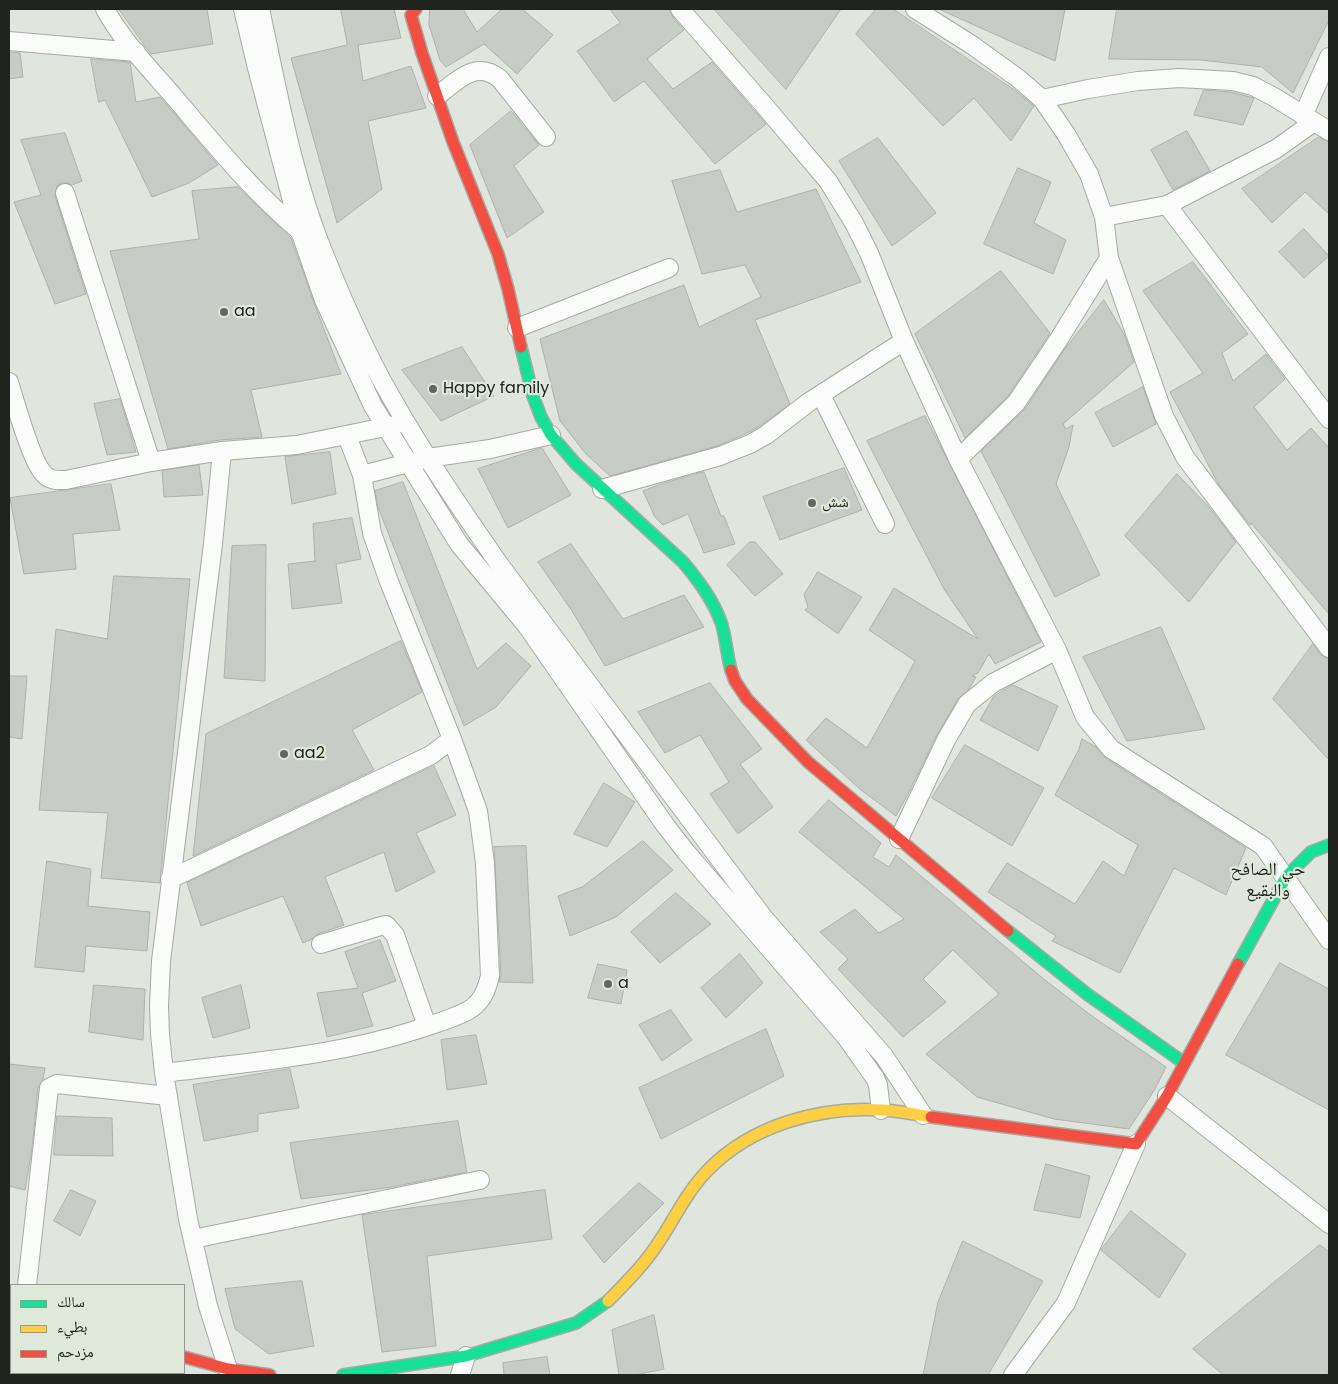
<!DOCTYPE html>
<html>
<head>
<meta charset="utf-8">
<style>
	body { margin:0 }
	#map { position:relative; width:1338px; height:1384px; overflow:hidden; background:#e0e6de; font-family:Poppins,"Noto Naskh Arabic",sans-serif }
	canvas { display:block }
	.frame { position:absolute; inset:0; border:10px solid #20231e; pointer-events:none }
	.legend { position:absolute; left:10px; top:1284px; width:175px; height:90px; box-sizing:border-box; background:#dfe9da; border:1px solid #939a8f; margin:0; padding:6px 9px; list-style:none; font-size:15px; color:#20231e }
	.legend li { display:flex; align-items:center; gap:10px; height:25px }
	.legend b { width:25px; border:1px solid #939a8f }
</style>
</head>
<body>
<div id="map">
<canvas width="1338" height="1384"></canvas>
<div class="frame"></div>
<ul class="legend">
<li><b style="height:6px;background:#16e098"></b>سالك</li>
<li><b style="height:6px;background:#ffcf43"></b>بطيء</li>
<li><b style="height:6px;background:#f24e42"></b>مزدحم</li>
</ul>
</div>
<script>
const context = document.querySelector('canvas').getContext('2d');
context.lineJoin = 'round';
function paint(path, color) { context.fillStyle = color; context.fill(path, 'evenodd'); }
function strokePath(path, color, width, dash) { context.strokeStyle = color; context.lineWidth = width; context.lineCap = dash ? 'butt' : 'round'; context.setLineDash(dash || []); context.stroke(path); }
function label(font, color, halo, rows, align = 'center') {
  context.font = font + ' Poppins,"Noto Naskh Arabic",sans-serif'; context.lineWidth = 4.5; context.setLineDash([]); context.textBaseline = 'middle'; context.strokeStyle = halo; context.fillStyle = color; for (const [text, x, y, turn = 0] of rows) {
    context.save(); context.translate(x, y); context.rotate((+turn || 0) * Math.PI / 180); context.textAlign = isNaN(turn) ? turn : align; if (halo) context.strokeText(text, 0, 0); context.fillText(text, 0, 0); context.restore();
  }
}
const building = new Path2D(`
	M119,9H207L213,44L151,54Z
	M341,9H394L401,38L358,45L363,81L411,66L426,108L368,121L382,189L337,223L291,58L347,45Z
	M430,9H463L477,32L502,9H522L553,35L517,74L484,44L446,67L440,60L429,25Z
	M610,9H670L672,16L684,30L647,59L673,89L712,62L766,124L715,164L644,81L614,102L577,51L620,23Z
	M714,9H841L786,89Z
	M876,9H893L1016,91L1034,106L1011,141L974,98L943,126L856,34Z
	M939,9H1065L1055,61L1021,46Z
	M1117,9H1329V20L1293,93L1262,67L1201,60L1109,59Z
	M9,52L20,53L23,77L9,79Z
	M91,59L130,62L136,102L160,97L218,165L189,183L152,197L105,100L99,102Z
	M1204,90L1231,92L1254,98L1243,125L1194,115Z
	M511,111L539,145L514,166L544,212L507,238L470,145Z
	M1187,131L1210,171L1173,190L1151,150Z
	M65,133L82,181L72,185L67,183H61L57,186L55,196L86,294L55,304L14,202L41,195L21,140Z
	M1319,137L1329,142V214L1305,192L1272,223L1242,189Z
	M878,138L936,213L892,246L839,161Z
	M1018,168L1051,182L1034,223L1066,240L1053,274L984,244Z
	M720,170L737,212L816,189L861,282L755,320L790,404L760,426L745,434L717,446L610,476L586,454L560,421L540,339L684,285L699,327L761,297L745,265L702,274L672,181Z
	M238,187L291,238L314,303L341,374L251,390L262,437L220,440L168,449L110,251L199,239L192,191Z
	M1304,229L1329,256L1304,278L1279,252Z
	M1193,262L1248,334L1222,353L1233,381L1266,354L1285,379L1254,407L1287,450L1311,428L1329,448V614L1251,523L1250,525L1219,485L1170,392L1203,373L1143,291Z
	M1001,271L1050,333L1008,396L965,438L915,334Z
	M1104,300L1124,334L1134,362L1063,424L1066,429L1073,425L1069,447L1056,484L1100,575L1055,597L981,451L1025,409L1064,350Z
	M462,347L494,396L441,421L402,370Z
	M1143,387L1156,424L1113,447L1095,413Z
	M120,399L136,452L107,455L94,404Z
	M925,416L1041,642L995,664L989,654L978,673L972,676L976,677L969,689L958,699L937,735L907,796L896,816L861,790L806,740L826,718L867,748L915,661L869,630L894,588L978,639L944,589L867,441Z
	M542,448L571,495L508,528L478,469Z
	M330,452L336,494L292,504L285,457Z
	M199,465L203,495L164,497L162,471Z
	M844,468L862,510L780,540L763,497Z
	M704,472L721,516H724L735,544L704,553L688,514L663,525L655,517L643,491L661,484Z
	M1177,474L1209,507L1236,542L1189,602L1125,536Z
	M403,482L477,669L506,643L531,666L496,707L464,726L378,507L375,491Z
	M111,484L120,530L73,534L76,569L24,574L10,498Z
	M352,518L361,559L336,564L342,603L292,609L288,564L315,561L313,524Z
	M750,542H755L783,574L755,596L727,565Z
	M571,544L623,619L684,595L704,627L605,666L572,611L538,562Z
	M266,545L265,681L224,678L232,546Z
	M818,572L862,597L838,634L805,610L808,607L804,595Z
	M114,576L190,579L160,883L101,878L108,813L39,810L56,629L107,639Z
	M1161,627L1205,729L1127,741L1083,657Z
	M401,641L422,692L352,730L374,770L193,856L206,734Z
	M1313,644L1321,655L1329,659V760L1273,699Z
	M9,676H27L22,739L9,737Z
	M710,683L762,749L740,764L773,807L738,834L710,794L729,782L700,735L665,753L638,712Z
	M1013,685L1058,706L1038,751L980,720L994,696Z
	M1082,739L1096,747L1105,758L1246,848L1226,895L1174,868L1120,973L1052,941L1056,936L988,892L1007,863L1075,904L1103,861L1124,876L1138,845L1055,795L1079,749Z
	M965,745L1044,788L1012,846L932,798Z
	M434,766L456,815L416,833L435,872L396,892L384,852L325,877L344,925L318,934L312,939L303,943L283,896L201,926L187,883Z
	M604,783L635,802L607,847L574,834Z
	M829,800L881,843L873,857L889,867L896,855L1045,980L1092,1016L1166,1067L1155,1089L1129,1129L1054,1119L977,1097L926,1054L999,994L953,950L923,979L946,1002L903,1037L838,969L848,959L820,932L855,909L879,933L904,919L799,832Z
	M643,841L673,870L616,917L570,936L558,896L582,887Z
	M526,846L533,983L499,982L501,976L494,847Z
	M47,861L91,869L88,906L150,912L147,951L86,946L84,972L35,967Z
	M676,893L711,924L660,963L631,932Z
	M380,940L396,981L362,993L373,1026L327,1037L317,993L358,988L345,952Z
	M740,954L763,983L726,1018L701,988Z
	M1280,963L1329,989V1110L1226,1055Z
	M598,964L627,970L621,1004L588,998Z
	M94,985L145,989L143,1040L89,1032Z
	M241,985L250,1028L213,1038L202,998Z
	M671,1010L692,1040L662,1061L639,1025Z
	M766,1029L784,1076L661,1139L639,1088Z
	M476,1035L487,1084L447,1090L441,1040Z
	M9,1064L45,1068L43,1080L38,1087L32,1149L25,1190L9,1186Z
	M290,1069L299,1108L258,1114V1131L204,1141L193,1085Z
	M57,1116L112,1118L113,1156L54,1155Z
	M458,1121L467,1172L392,1187L301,1199L290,1143Z
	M1046,1164L1090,1176L1080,1218L1034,1210Z
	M639,1183L664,1203L604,1263L583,1236Z
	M71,1190L96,1201L80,1236L54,1221Z
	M545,1190L552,1239L427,1256L436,1346L382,1352L362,1215Z
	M1131,1211L1186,1254L1159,1298L1101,1250Z
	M963,1241L1043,1281L988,1375H923L938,1302Z
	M1320,1245L1329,1252V1371L1325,1375H1223L1193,1349Z
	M302,1281L314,1346L269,1354L235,1329L225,1289Z
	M654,1315L664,1369L635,1375H619L612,1330Z
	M547,1357L550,1375H504L503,1363Z`);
paint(building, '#c7ccc6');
strokePath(building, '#aeb2ac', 1);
const street = new Path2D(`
	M105,9C123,42 151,70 175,98C215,145 253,192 300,231
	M243,9L257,68L300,231L324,300L373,406L459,544L527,626L665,825L686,852L846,1037L875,1078L878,1085L881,1110
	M260,9C278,91 292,176 324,254C343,301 365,352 390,395C423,454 461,509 499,564L763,917L884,1056L923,1115
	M680,9L763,104L828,181L854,223L869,253L904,341L958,459L1057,650L1085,717L1111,749L1263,846L1329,940
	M915,9L972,45L1019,79L1042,99L1066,134L1089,174L1104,217L1109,258L1164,416L1185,457L1329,648
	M9,41L136,52
	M437,96C457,81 476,59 500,79L546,137
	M1042,99L1088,89L1138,81L1179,78L1233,81L1253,86L1274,97L1329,131
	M1303,116L1329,57
	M65,193L151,462
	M1167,205L1329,419
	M1104,217L1167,205L1276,149L1314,122
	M517,328L669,268
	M9,382C15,402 32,463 44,474C50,481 58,480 66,480L151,462L222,451L297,445L395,425
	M821,395L885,524
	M222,451L213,544L161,961L159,1006L160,1034L164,1073L188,1219L208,1306L228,1369
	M958,459L1016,403L1059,339L1109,258
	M362,475L428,458L490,449L551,435
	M602,489L720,456L750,444L766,435L809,402L904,341
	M899,839L946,740L967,704L993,683L1057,650
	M170,879L431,755L452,739L388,579L372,533L362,475L347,436
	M321,944L381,926L386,925L395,935L427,1026
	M164,1073C250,1062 337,1056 419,1029C436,1023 457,1018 472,1008C483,1000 487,988 490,976L485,863L478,811L452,739
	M1167,1096L1329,1224
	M193,1239L480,1180
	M27,1285L49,1088L57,1084L168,1096
	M460,1375L466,1356
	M1013,1375L1066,1303L1136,1144`);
const fast = new Path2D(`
	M521,347L533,396L541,417L551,435L576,464L683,562C699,581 714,601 722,625C726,640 727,655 731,670
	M1008,931L1087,994L1184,1063
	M1238,964L1286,877L1311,852L1329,845
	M343,1375L466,1356L576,1323L608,1301`);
const slow = new Path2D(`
	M9,1293L11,1294
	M608,1301C622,1287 637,1272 649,1256C670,1229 683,1196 707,1171C751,1125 820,1106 882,1110C898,1111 915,1114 931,1117`);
const jam = new Path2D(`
	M416,9L411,15L422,53L453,142L498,254L508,289L521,347
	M731,670L735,681L747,699L808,762L1008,931
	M931,1117L1136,1144L1167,1096L1238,964
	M184,1357L228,1369L270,1375`);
strokePath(street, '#a6aba5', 20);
strokePath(fast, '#a6aba5', 14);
strokePath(slow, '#a6aba5', 14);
strokePath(jam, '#a6aba5', 14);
strokePath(street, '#fafbfa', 18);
strokePath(fast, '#16e098', 11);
strokePath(slow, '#ffcf43', 11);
strokePath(jam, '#f24e42', 11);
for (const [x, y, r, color] of [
	[224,312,5,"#636761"],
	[433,389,5,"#636761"],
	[812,503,5,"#636761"],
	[284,754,5,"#636761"],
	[608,984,5,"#636761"]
]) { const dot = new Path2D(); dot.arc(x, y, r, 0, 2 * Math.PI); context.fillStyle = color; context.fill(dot); strokePath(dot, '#dfe9da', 2); }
label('16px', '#20231e', '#dfe9da', [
	["aa",234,312],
	["Happy family",443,389],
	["شش",822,503],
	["aa2",294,754],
	["a",618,984]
], 'left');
label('18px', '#20231e', '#dfe9da', [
	["حي الصافح",1268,870],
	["والبقيع",1268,891]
]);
</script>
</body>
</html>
